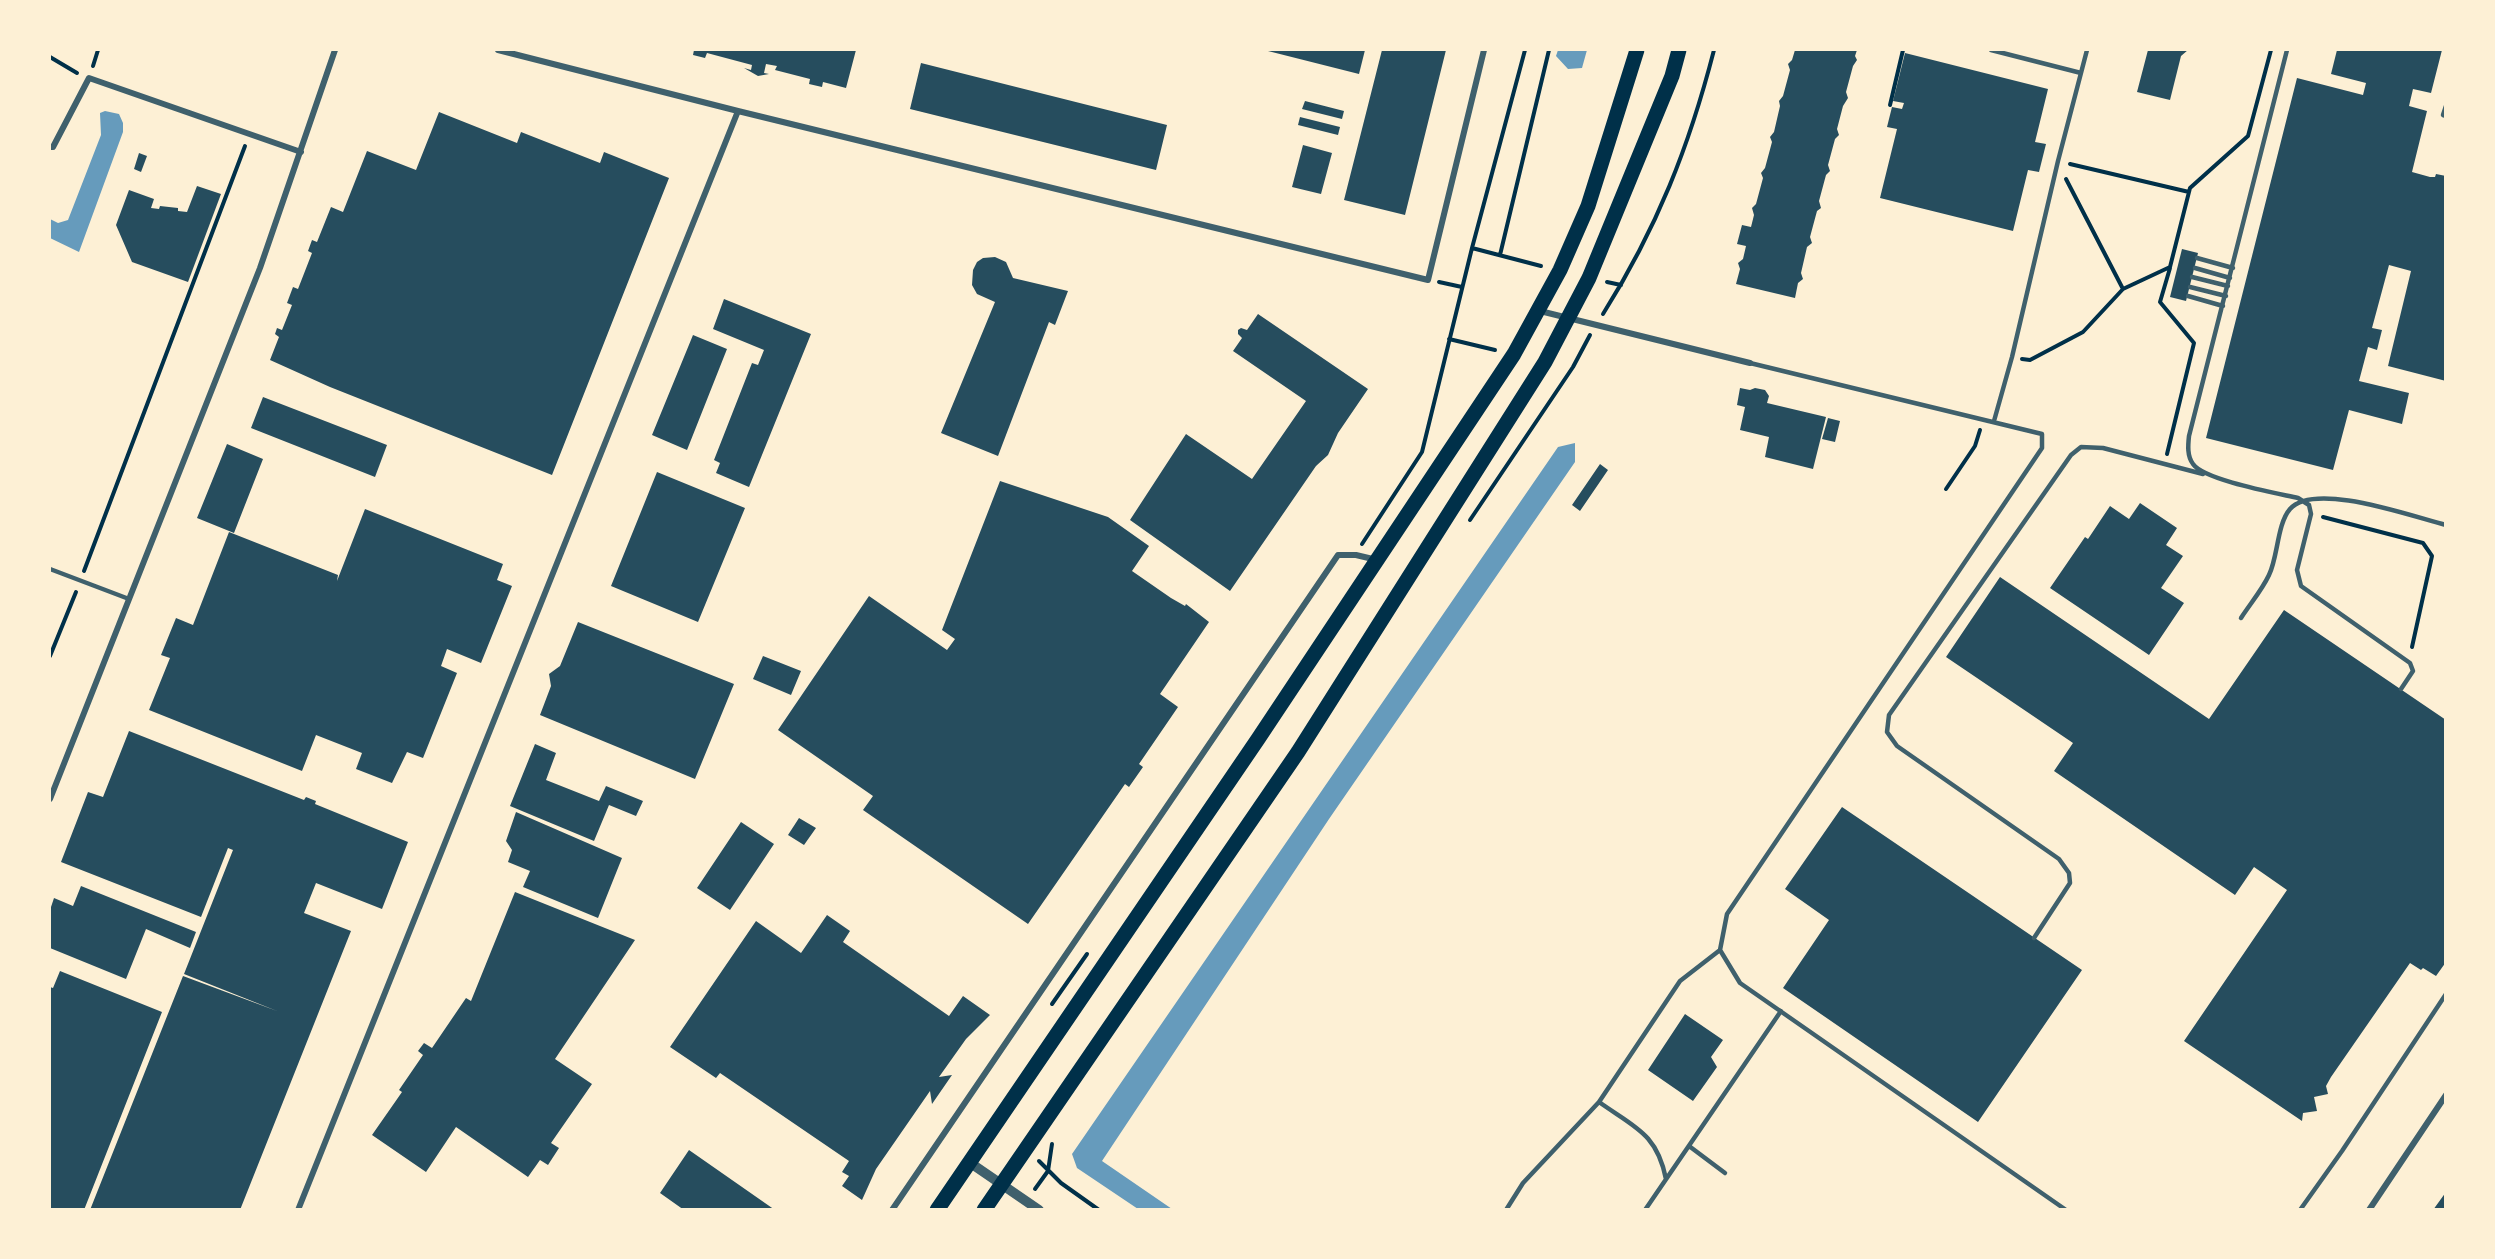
<!DOCTYPE html>
<html>
<head>
<meta charset="utf-8">
<style>
	body { margin:0 }
	#map { position:relative; width:2495px; height:1259px; overflow:hidden; background:#fdf0d5; font-family:Commissioner,sans-serif }
	canvas { display:block }
	.frame { position:absolute; inset:0; border:51px solid #fdf0d5; pointer-events:none }
</style>
</head>
<body>
<div id="map">
<canvas width="2495" height="1259"></canvas>
<div class="frame"></div>
</div>
<script>
const context = document.querySelector('canvas').getContext('2d');
context.lineJoin = 'round';
function paint(path, color) { context.fillStyle = color; context.fill(path, 'evenodd'); }
function strokePath(path, color, width, dash) { context.strokeStyle = color; context.lineWidth = width; context.lineCap = dash ? 'butt' : 'round'; context.setLineDash(dash || []); context.stroke(path); }
paint(new Path2D(`
	M1558,50H1587L1582,68L1568,69L1556,56Z
	M105,111L119,114L123,123V132L79,252L50,238V219L58,223L68,220L101,135L100,113Z
	M1575,443V462L1329,819L1102,1161L1172,1209H1138L1077,1168L1072,1154L1558,447Z`), '#669bbc');
paint(new Path2D(`
	M694,50H856L846,88L823,82L822,87L809,84L810,79L775,70L777,66L766,64L764,73L769,74L758,76L744,68L751,70L752,65L707,53L705,58L693,55Z
	M1264,50H1365L1359,74Z
	M1382,50H1446L1405,215L1344,200Z
	M1795,50H1857L1855,56L1857,60L1853,66L1846,92L1848,98L1843,106L1837,129L1839,135L1835,139L1828,165L1830,171L1826,175L1819,201L1821,208L1817,211L1810,237L1812,243L1807,247L1801,273L1803,279L1798,283L1795,298L1736,284L1740,269L1738,263L1743,259L1746,246L1737,244L1742,225L1751,227L1754,215L1752,208L1756,204L1763,178L1761,173L1765,168L1772,142L1770,137L1774,132L1780,106L1779,101L1783,96L1790,70L1788,64L1792,60Z
	M2148,50H2188L2181,56L2170,100L2137,92Z
	M2337,50H2442L2431,93L2413,89L2409,106L2427,111L2412,172L2430,177H2435L2436,174L2446,176V381L2388,366L2411,271L2389,265L2372,328L2382,330L2377,350L2368,347L2359,381L2409,393L2402,424L2349,410L2333,470L2206,438L2297,78L2363,95L2366,83L2331,74Z
	M1905,53L2048,89L2035,142L2046,144L2039,172L2028,170L2013,231L1880,198L1897,129L1887,127L1892,107L1902,109L1904,103L1893,101Z
	M921,63L1167,125L1156,170L910,109Z
	M1305,101L1344,111L1342,119L1302,109Z
	M439,112L517,143L521,132L600,163L604,152L669,178L552,475L330,387L270,360L279,337L275,334L277,328L282,330L292,305L287,303L293,287L298,289L312,253L308,251L312,240L317,242L331,207L343,212L367,151L416,170Z
	M1300,117L1340,127L1338,135L1298,125Z
	M1303,145L1332,153L1321,194L1292,187Z
	M139,153L147,156L141,172L134,169Z
	M197,186L221,194L188,282L132,262L116,225L129,190L154,199L151,208L159,209L160,206L178,208V211L187,212Z
	M2182,249L2198,253L2186,301L2170,297Z
	M995,257L1006,262L1013,278L1068,291L1055,325L1049,322L998,456L941,433L995,302L977,294L972,285L973,270L977,262L983,258Z
	M724,299L811,334L749,487L716,473L720,463L714,460L752,363L758,365L764,350L713,329Z
	M1258,314L1368,389L1338,433L1328,455L1316,466L1230,591L1130,520L1186,434L1252,479L1306,401L1233,351L1242,338L1238,334V330L1241,328L1247,330Z
	M693,335L727,349L687,450L652,435Z
	M1740,388L1750,390L1755,388L1765,390L1769,396L1767,403L1826,417L1813,469L1765,457L1769,437L1740,430L1745,407L1737,405Z
	M263,397L387,445L375,477L251,428Z
	M1828,418L1840,421L1835,442L1822,439Z
	M227,444L263,459L234,533L197,518Z
	M1600,464L1608,470L1580,511L1572,505Z
	M657,472L745,508L698,622L611,586Z
	M1000,481L1108,517L1149,546L1132,571L1171,598L1185,606L1186,604L1209,622L1160,694L1178,707L1139,764L1143,767L1129,787L1125,784L1028,924L863,810L873,796L778,730L869,596L947,650L955,639L942,630Z
	M2140,503L2177,528L2166,545L2183,556L2161,588L2184,603L2149,655L2050,588L2085,537L2088,539L2110,506L2129,519Z
	M365,509L503,564L497,580L512,586L481,663L447,649L441,666L457,673L423,758L407,752L392,783L356,769L362,753L316,735L302,771L149,710L170,658L161,655L176,618L193,625L229,532L338,575L337,581Z
	M2000,577L2209,719L2284,610L2446,720V924L2444,927L2446,929V962L2436,976L2423,968L2421,970L2410,963L2331,1077L2326,1086L2328,1094L2314,1097L2317,1111L2303,1113L2302,1121L2184,1041L2287,890L2254,867L2235,895L2054,771L2073,743L1946,657Z
	M578,622L734,684L695,779L540,715L551,686L549,674L560,666Z
	M763,656L801,671L791,695L753,679Z
	M129,731L304,800L306,797L316,801L315,804L408,842L382,909L316,883L304,913L351,931L240,1210H90L183,976L277,1011L184,974L233,850L228,848L201,917L61,862L88,792L103,797Z
	M535,744L556,753L546,780L599,801L606,786L643,801L636,816L609,805L594,841L510,806Z
	M1842,807L2082,970L1978,1122L1783,988L1829,920L1785,889Z
	M516,812L622,858L598,918L523,887L530,871L508,862L512,850L506,841Z
	M799,818L816,828L804,845L788,835Z
	M741,822L774,844L730,910L697,888Z
	M81,886L196,932L190,948L146,929L126,979L50,948V910L54,898L73,906Z
	M515,892L635,940L555,1059L592,1084L551,1143L559,1148L548,1165L540,1160L528,1177L456,1127L426,1172L372,1135L402,1092L399,1090L423,1055L418,1051L424,1043L432,1048L466,998L471,1001Z
	M827,915L850,931L843,942L949,1016L963,996L990,1015L966,1039L939,1077L952,1075L932,1104L930,1091L876,1169L862,1200L842,1186L849,1176L842,1172L849,1161L720,1073L716,1078L670,1047L756,921L801,953Z
	M60,971L162,1012L84,1210H50V987L53,988Z
	M1685,1014L1723,1040L1711,1057L1717,1067L1693,1101L1648,1070Z
	M689,1150L775,1210H684L660,1193Z
	M2446,1192V1210H2433Z`), '#264d5e');
strokePath(new Path2D(`
	M50,57L77,73
	M93,66L98,50
	M1890,105L1903,50
	M2070,164L2189,192
	M1472,248L1525,50
	M1500,255L1549,50
	M1439,282L1462,287
	M1607,282L1621,285
	M2123,289L2170,267L2190,188L2248,136L2271,50
	M1603,314C1657,228 1689,147 1714,50
	M1449,339L1495,350
	M2022,359L2030,360L2083,332L2123,289L2066,179
	M2167,454L2194,343L2160,302L2170,268
	M1946,489L1975,446L1980,430
	M2323,517L2423,543L2432,556L2412,647
	M1470,520L1573,367L1590,335
	M1362,544L1422,452L1472,248L1541,266
	M84,571L245,146
	M50,656L76,592
	M1052,1004L1087,954
	M1039,1161L1061,1183L1099,1210
	M1035,1189L1048,1171L1052,1144`), '#003049', 4);
strokePath(new Path2D(`
	M1991,50L2081,73
	M2287,50L2189,436C2188,445 2187,456 2193,464C2204,480 2276,493 2298,498L2309,505L2311,514L2297,570L2301,586L2410,663L2413,671L2401,689
	M2446,106L2443,115L2446,116
	M2197,258L2233,268
	M2195,268L2230,278
	M2192,277L2228,286
	M2190,287L2226,296
	M2188,296L2223,306
	M1750,363L2042,434V448L1727,914L1720,950L1740,983L2066,1210
	M1994,421L2012,357L2058,161L2087,50
	M50,569L129,599
	M2241,618C2250,604 2262,590 2269,575C2278,557 2277,524 2290,509C2315,481 2413,517 2446,525
	M2034,938L2070,883L2069,873L2059,859L1897,746L1887,732L1889,715L2071,455L2081,447L2103,448L2203,474
	M1599,1102C1634,1127 1657,1133 1666,1179
	M1689,1146L1725,1173
	M1506,1210L1523,1183L1599,1102L1680,981L1720,950
	M1645,1210L1781,1011
	M2300,1210L2342,1151L2446,994`), '#3f606c', 4.5);
strokePath(new Path2D(`
	M498,50L738,111L1428,280L1484,50
	M50,147H53L89,78L301,152
	M1540,311L1750,363
	M50,799L260,268L335,50
	M298,1210L738,111
	M892,1210L1338,555H1356L1377,560
	M2369,1210L2446,1095`), '#3f606c', 6);
strokePath(new Path2D(`
	M969,1162L1039,1210`), '#3f606c', 10);
strokePath(new Path2D(`
	M937,1210L1258,739L1514,354L1560,270L1588,206L1637,50
	M984,1210L1298,752L1545,362L1589,278L1672,76L1679,50`), '#003049', 15);
</script>
</body>
</html>
